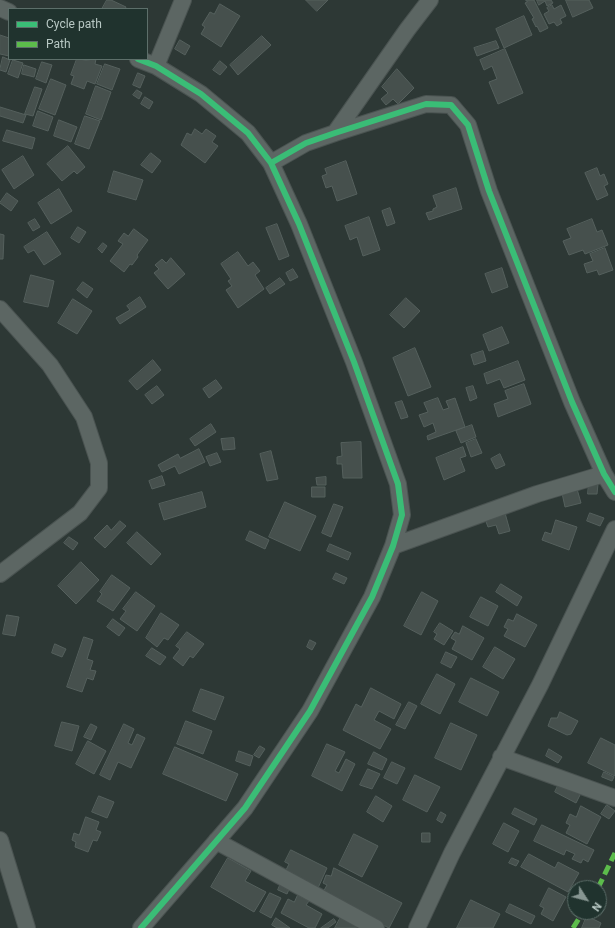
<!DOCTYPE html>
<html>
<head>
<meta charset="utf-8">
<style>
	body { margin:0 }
	#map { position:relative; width:615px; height:928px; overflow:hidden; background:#2d3835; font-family:Roboto,sans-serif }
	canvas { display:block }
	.legend { position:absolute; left:8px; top:8px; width:140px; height:52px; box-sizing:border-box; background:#20332e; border:1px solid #5d6f6a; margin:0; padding:5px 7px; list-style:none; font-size:12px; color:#b8c8c4 }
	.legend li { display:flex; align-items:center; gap:8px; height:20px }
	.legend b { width:20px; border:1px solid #5d6f6a }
	.north { position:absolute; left:567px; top:880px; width:40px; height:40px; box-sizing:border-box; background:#20332e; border:1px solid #5d6f6a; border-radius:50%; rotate:126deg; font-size:11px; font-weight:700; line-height:16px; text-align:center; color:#b8c8c4 }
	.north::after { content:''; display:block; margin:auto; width:14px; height:18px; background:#879692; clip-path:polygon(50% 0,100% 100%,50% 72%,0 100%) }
</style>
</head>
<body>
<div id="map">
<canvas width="615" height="928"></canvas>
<ul class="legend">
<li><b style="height:5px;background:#3abd76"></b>Cycle path</li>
<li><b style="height:5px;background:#5cbc4b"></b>Path</li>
</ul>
<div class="north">N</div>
</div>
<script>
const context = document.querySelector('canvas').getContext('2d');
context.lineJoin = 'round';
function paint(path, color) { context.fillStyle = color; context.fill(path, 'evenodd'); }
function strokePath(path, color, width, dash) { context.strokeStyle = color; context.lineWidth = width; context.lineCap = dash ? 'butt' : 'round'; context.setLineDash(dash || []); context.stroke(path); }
const building = new Path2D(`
	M107,0H111L126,7L125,9H102Z
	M306,0H328L317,11Z
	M526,0H534L548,28L540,32L537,26L536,27L532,19L534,18L525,3L527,2Z
	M537,0H551L553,3L547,6L545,1L539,5Z
	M566,0H589L593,8L573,17Z
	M220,4L240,16L221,47L201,34L205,27L202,25L210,12L214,14Z
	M552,5L554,9L561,5L566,16L560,19L562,23L557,26L554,22L549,24L544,14L549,11L547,8Z
	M524,16L532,35L504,48L496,29Z
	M0,35L9,38V56L0,54Z
	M262,36L271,45L238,75L230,65Z
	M180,40L190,46L185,55L175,49Z
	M496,41L499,48L477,56L474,48Z
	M505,49L523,93L498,104L489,82L497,79L492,66L484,70L480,60Z
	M3,57L10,60L6,72L0,70Z
	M77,59L86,60L96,59L95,64L102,66L95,84L87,81L84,89L71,84L74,76L71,75Z
	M13,60L23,63L18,78L8,74Z
	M220,61L227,67L220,75L213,70Z
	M42,62L52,65L46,83L36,79Z
	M105,64L120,69L112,90L97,84Z
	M24,65L36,69L34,77L22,74Z
	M397,69L414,88L398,104L393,99L386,105L381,99L388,93L382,87Z
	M138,73L145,76L140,88L133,85Z
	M51,79L66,85L55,115L39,109Z
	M96,86L111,92L101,120L86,114Z
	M35,87L42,89L33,116L25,114Z
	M137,90L142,93L139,99L133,95Z
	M145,97L153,102L149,109L141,104Z
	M0,107L26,115L23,123L0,116Z
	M38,111L53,117L48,131L33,126Z
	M85,116L100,121L89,149L75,144Z
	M59,120L77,127L71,142L54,136Z
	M195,129L202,134L206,129L216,136L212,142L218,146L205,163L181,145L187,133L191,135Z
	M7,130L35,138L32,149L3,141Z
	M68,146L85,167L77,174L74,171L62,181L47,164Z
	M151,153L161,161L152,173L141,165Z
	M23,156L34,175L14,189L2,170Z
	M346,161L357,194L337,201L332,186L326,188L322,176L327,174L325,169Z
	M597,168L600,176L604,174L608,184L604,186L608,195L597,200L585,173Z
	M114,171L143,180L136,200L108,192Z
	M456,188L462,209L429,220L426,213L433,211V209L437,207L433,196Z
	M59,189L72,211L51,224L38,203Z
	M7,193L18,201L11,211L0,203Z
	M390,208L395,223L387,226L382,211Z
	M369,217L380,250L363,256L357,237L350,240L345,226Z
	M35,219L40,227L33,231L28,223Z
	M592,219L597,232L602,230L608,245L585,254L583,250L569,255L563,241L571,238L567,229Z
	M277,224L289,256L279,260L266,228Z
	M78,227L86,232L79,243L71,238Z
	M134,229L148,240L137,255L138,257L132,265L130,264L124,272L110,261L123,244L118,241L124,233L128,236Z
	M47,232L61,254L44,265L34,250L28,253L24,247Z
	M0,234L4,235L3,259H0Z
	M103,243L107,246L102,253L98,249Z
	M605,248L613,270L599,275L597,270L587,273L584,264L593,261L590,254Z
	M238,252L248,266L253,262L260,271L255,275L264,289L238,308L226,290L232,286L228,281L231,279L221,264Z
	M171,258L185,274L168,289L154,273L159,269L155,265L162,259L166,263Z
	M502,268L508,287L492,293L485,274Z
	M293,269L298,277L290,281L286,273Z
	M31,275L54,281L48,307L24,302Z
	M280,278L285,284L270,294L266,288Z
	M83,282L93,289L87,298L77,290Z
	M140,297L146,307L120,324L116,318L130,310L127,306Z
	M406,298L420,311L404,328L390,315Z
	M73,299L92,311L77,334L58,323Z
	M502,327L509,343L489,351L483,335Z
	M415,348L431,387L408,396L393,358Z
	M483,351L486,361L474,365L471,355Z
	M153,360L161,370L137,390L129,381Z
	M518,361L525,380L504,388L500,379L487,384L484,374Z
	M216,380L222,388L209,398L203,389Z
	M524,384L531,404L498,417L494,404L508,399L505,391Z
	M157,386L164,395L152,404L145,395Z
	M473,386L477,398L470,401L466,388Z
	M438,398L443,410L449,408L446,401L455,398L465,427L428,440L427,436L436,432L433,423L424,427L419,415L428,412L424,403Z
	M402,401L408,417L401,419L395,403Z
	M211,424L216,432L195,446L190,439Z
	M472,425L476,437L461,443L456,431Z
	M234,438L235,449L223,450L221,439Z
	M476,439L482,453L471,457L466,443Z
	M361,442L362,478H343L342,464H337V457L342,456L341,443Z
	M463,447L466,456L460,458L465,471L444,480L436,458Z
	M199,449L205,462L179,474L175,466L162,472L158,465L178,454L180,458Z
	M271,451L278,479L267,481L260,454Z
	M217,453L221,462L210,466L206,457Z
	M500,454L505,465L496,469L491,459Z
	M162,476L165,485L152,489L149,481Z
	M326,477V485H317L316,478Z
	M589,483L598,484L597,494H588Z
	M312,487H325V497H312Z
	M577,489L581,503L565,507L562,493Z
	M202,492L206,507L164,520L159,504Z
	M285,502L316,516L300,551L269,537Z
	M334,504L343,507L331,537L322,533Z
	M505,513L510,531L499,534L496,525L488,527L485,519Z
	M590,513L604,518L600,526L587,521Z
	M556,520L577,527L569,550L542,540L545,532L551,534Z
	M120,521L126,526L105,548L94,538L107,525L111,530Z
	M250,531L269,540L265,549L246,540Z
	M137,532L161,554L151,565L127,543Z
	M69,537L78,543L73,550L64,543Z
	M330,544L351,553L348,560L327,551Z
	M81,562L99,580L76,604L58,586Z
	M336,573L347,578L344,584L333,579Z
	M112,575L130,588L113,611L97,601L102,594L100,592Z
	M501,584L522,597L517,606L496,592Z
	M136,592L155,606L137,631L120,619L126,611L123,609Z
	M422,592L438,601L421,635L404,626Z
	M481,597L498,606L488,626L470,617Z
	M161,613L179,625L168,640L164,638L157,647L146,638Z
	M517,614L537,625L525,647L504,636L508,629L504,627L508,619L513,621Z
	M7,615L19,617L15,636L3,634Z
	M113,619L125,628L119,636L107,627Z
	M440,623L453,631L444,645L434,639L437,634L434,632Z
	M463,626L484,638L472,660L452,649L456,641L451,638L455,632L459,634Z
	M187,632L204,644L193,658L190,656L183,666L173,658L180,649L176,646Z
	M84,637L93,640L87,659L93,661L90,670L96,671L93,680L87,678L82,692L67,687Z
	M310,640L316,643L312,650L307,647Z
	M55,644L66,649L62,657L52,653Z
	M495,647L515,659L503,679L483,667Z
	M152,648L166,657L160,665L146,656Z
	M446,652L457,657L451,668L441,663Z
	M437,674L455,684L440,714L421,704Z
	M471,678L499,692L487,716L459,702Z
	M371,688L401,704L394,719L379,711L374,720L391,729L380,749L343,730L356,704L361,707Z
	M201,689L224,697L215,720L193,711Z
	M409,702L417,706L405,729L396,725Z
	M560,712L578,721L571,734L567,735L548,726L551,718H557Z
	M186,721L212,731L203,754L177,744Z
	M62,722L79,726L72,751L55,746Z
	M451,723L477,735L461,770L435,758Z
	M91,724L97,727L91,740L84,737Z
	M124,724L134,729L128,743L132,745L137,734L145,738L131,768L118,762L110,780L100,775Z
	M601,738L615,745V776L588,763Z
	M88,741L106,751L94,774L76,764Z
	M327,744L345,752L335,771L339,773L346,759L355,764L342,791L312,776Z
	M260,746L265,749L259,758L254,755Z
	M175,747L238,774L226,801L163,774Z
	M549,749L562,757L558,763L546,756Z
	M239,751L253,756L250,766L236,761Z
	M374,752L387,759L382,770L368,764Z
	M392,762L405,768L397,784L384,778Z
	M368,769L380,774L372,789L360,785Z
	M604,772L614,777L612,781L602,777Z
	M415,775L440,787L427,812L403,800Z
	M560,782L581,793L576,803L555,792Z
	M99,796L114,802L107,818L92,812Z
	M376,796L392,806L383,822L367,812Z
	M607,805L615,811L609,819L601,814Z
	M581,806L601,817L587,844L566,833L570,825L566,823L570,814L576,817Z
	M515,808L537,819L534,825L512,814Z
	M441,812L446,815L442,823L437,820Z
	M86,817L99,822L96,830L101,832L97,841L93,840L88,852L75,847L76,842L72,840L74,833L79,835Z
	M504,823L519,831L508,852L493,844Z
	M542,825L594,850L588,862L583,859L581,863L572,859L575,854L566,850L564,855L534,841Z
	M422,833H430V842H422Z
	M354,834L378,846L362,877L339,865Z
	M291,850L327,868L318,888L285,872L289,864L285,862Z
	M529,854L555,868L558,862L579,873L568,892L521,867Z
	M228,858L251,871L245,881L266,892L254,912L211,887Z
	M512,858L519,861L516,866L509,863Z
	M334,868L402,903L389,928L322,894L327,885L323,883L326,875L331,876Z
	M281,883L290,887L287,894L278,890Z
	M549,888L566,897L553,921L541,914L544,908L540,906Z
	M270,893L281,898L271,918L260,912Z
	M298,895L309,901L306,905L322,914L315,928H309L281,913L288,899L294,902Z
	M471,900L500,914L493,928H457Z
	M510,904L535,916L531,924L506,912Z
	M342,915L364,928H335Z
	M587,916L601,923L599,928H582Z
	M276,918L290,928H277L272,925Z
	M334,919L336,922L328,928H321Z`);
paint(building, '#46504d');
strokePath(building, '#55605d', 1);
const minor = new Path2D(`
	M0,8L9,12
	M138,59L156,66L201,94L248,133L271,163L299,224L354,362L398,484L402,515L393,546L372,597L310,711L245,808L141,928
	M156,66L183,0
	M335,133L407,30L430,0
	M271,163L306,143L335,133L426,104L451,105L468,125L489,191L572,402L604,474L615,492
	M0,309L50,365L84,417L99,463V488L80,513L0,574
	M393,546L537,494L604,474
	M501,757L615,798
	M0,840L27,928
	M216,841L376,928
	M417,928L452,853L540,685L615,529`);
strokePath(minor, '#4a5351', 18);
strokePath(minor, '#5c6663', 16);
strokePath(new Path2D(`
	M598,888L615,853
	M573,928L583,912`), '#5cbc4b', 5, [10, 5]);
strokePath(new Path2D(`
	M138,59L156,66L201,94L248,133L271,163L299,224L354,362L398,484L402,515L393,546L372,597L310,711L245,808L141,928
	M271,163L306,143L335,133L426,104L451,105L468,125L489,191L572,402L604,474L615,492`), '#3abd76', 6);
</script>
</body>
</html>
